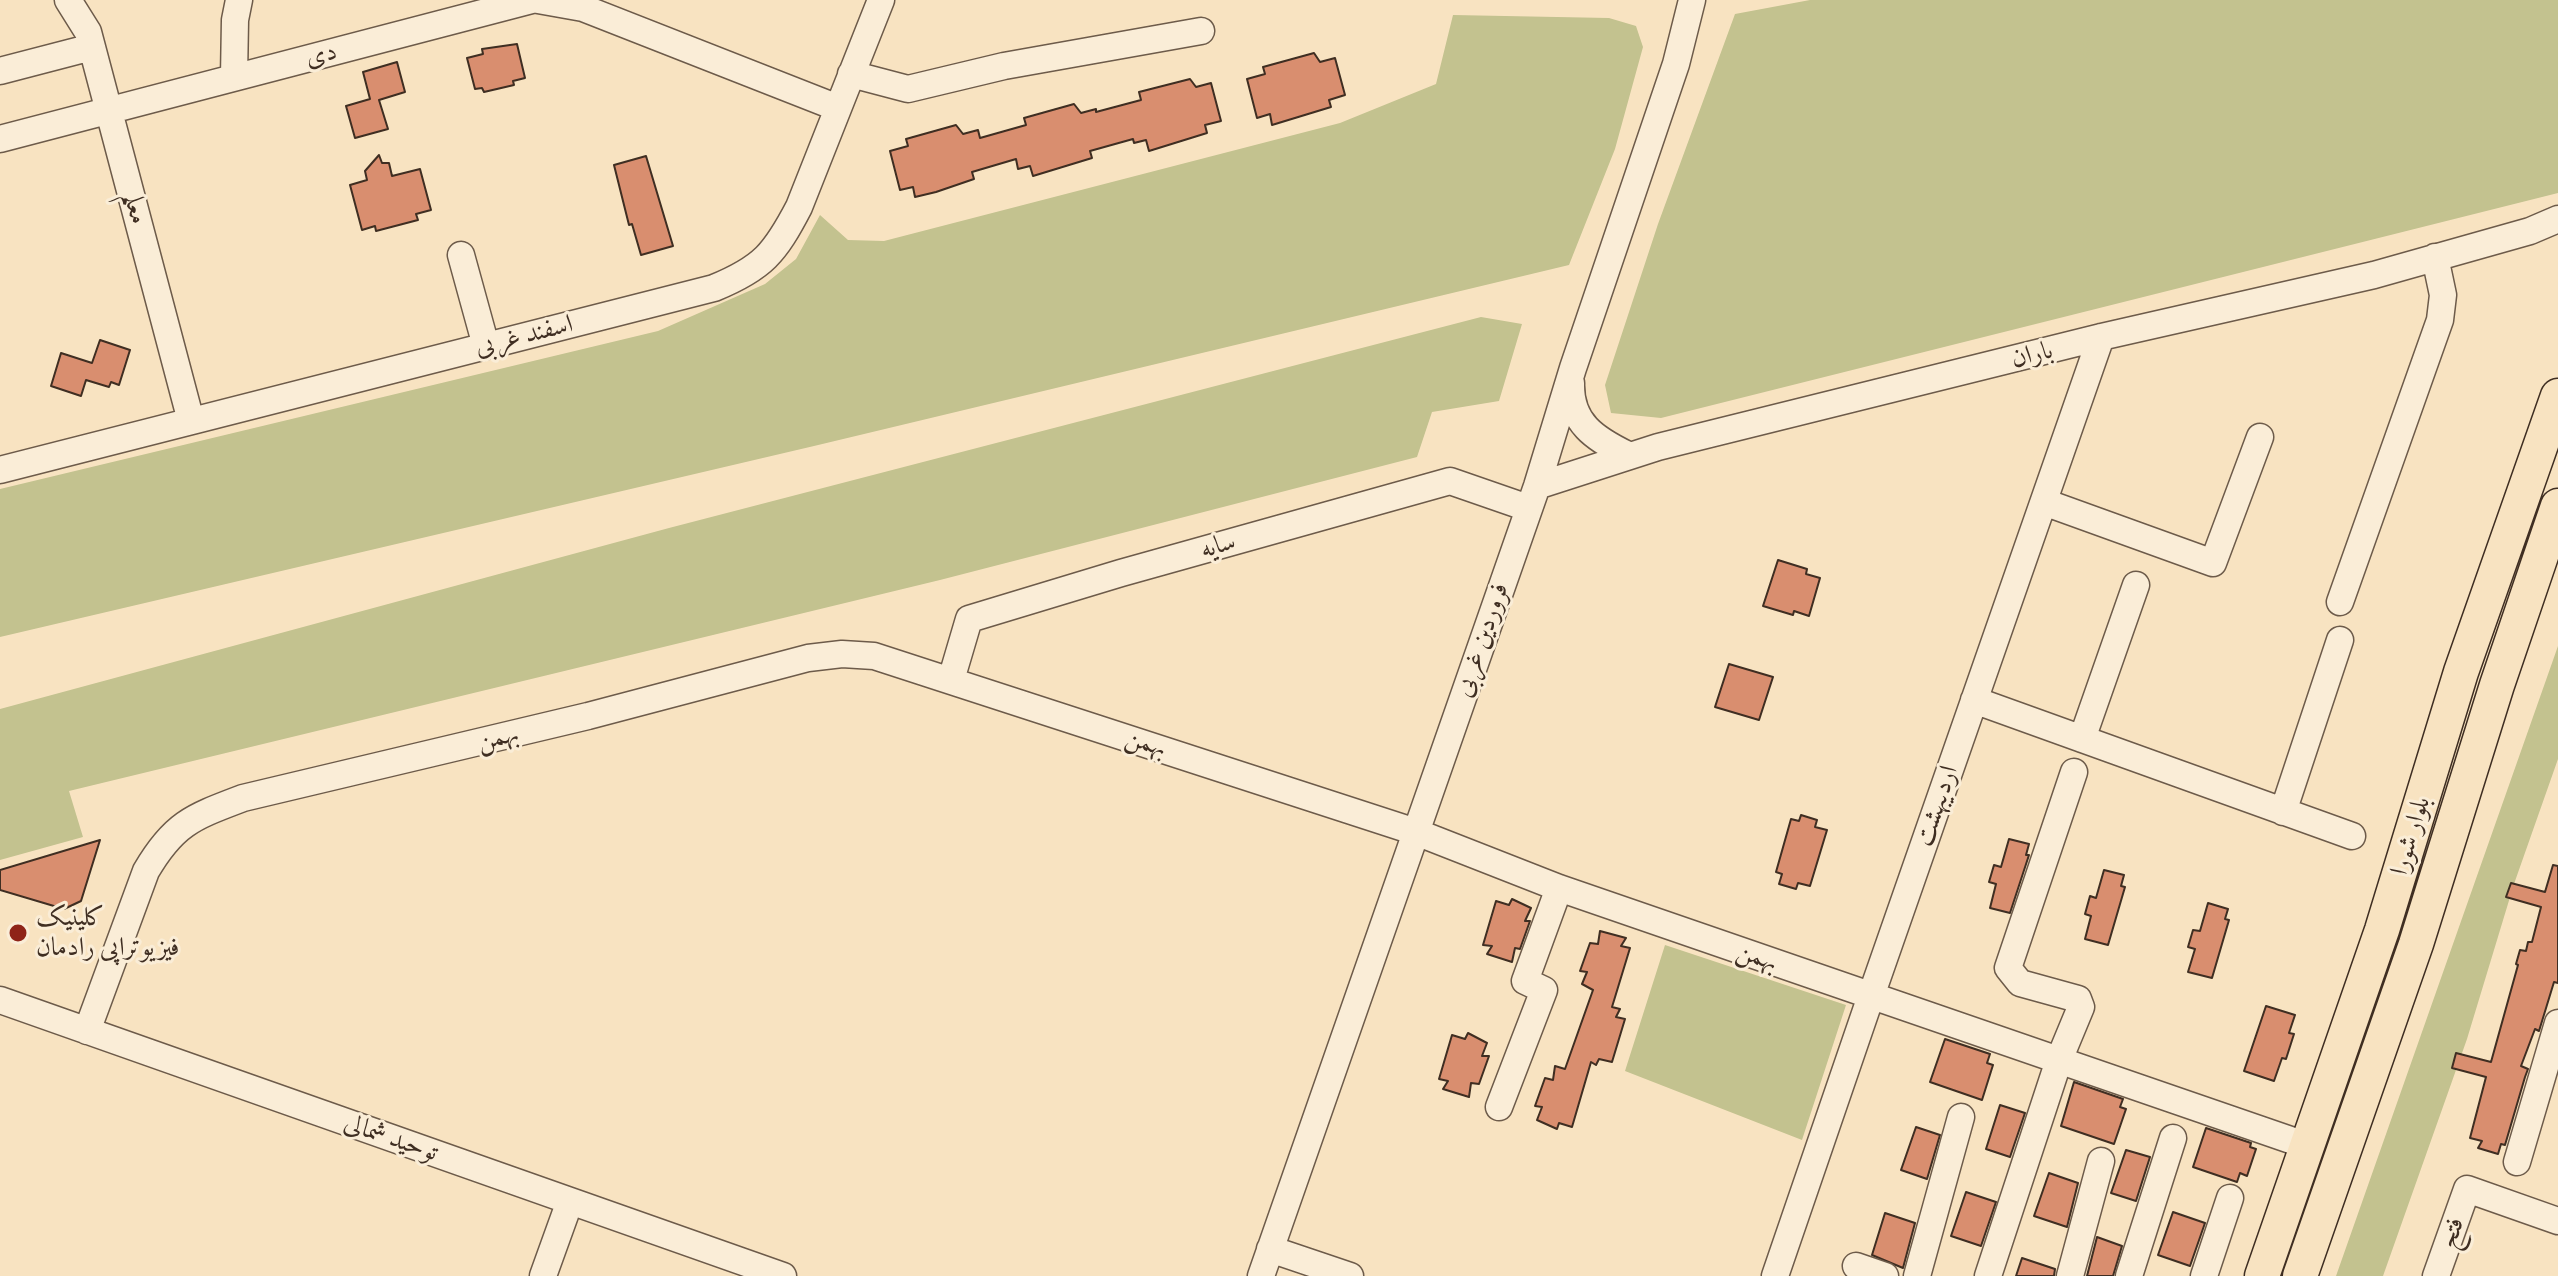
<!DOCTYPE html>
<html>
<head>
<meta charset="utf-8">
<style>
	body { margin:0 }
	canvas { display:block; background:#f8e3c1 }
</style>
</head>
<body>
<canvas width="2558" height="1276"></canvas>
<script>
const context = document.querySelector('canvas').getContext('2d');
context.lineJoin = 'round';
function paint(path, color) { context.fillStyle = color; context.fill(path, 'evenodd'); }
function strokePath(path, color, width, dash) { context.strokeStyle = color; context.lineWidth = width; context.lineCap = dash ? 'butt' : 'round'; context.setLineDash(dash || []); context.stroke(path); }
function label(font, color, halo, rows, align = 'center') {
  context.font = font + ' "EB Garamond",Amiri,serif'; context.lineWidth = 6; context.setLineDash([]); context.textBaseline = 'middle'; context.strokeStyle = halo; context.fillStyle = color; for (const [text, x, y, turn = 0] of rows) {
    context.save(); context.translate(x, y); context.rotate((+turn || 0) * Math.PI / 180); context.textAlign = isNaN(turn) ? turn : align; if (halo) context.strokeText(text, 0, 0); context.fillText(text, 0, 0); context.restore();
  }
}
paint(new Path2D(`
	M1810,0H2558V193L1661,418L1611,413L1605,385L1658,224L1735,14Z
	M1453,15L1609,18L1636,26L1643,47L1615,149L1569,265L814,446L0,637V489L658,331L765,284L796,259L820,215L848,240L884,241L1340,123L1436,84Z
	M1481,317L1522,324L1499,401L1432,412L1417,457L940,580L69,791L83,837L0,860V709L669,528Z
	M2558,646V759L2514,884L2467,1039L2383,1276H2336Z
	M1665,945L1846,1005L1802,1140L1625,1071Z`), '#c3c28f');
const building = new Path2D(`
	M517,44L525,78L513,81L514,85L484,92L482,88L475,89L467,58L483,54L482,49Z
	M1314,53L1320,62L1335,58L1345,95L1329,100L1331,107L1272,125L1270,114L1257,118L1247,79L1265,74L1263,67Z
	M397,62L405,92L379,100L388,129L355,138L346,106L370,99L363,72Z
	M1190,79L1196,87L1211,83L1221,121L1205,125L1207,133L1149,151L1146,140L1134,143L1133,139L1090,151L1092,158L1033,176L1030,166L1018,169L1016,159L972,172L974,179L936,192L915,197L913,187L900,190L890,151L908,146L906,139L956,125L963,134L978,130L980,138L1026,125L1024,118L1074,104L1081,113L1096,109V112L1141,100L1139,92Z
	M379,155L382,163H389L392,176L420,169L431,210L416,214L418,220L376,231L375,226L362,230L350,185L367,180L365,171Z
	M646,156L673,246L641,255L632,224L629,225L614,165Z
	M100,340L130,350L119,385L111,382L109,387L86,380L81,396L51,386L61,353L92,363Z
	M1778,560L1807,569L1806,574L1820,578L1809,616L1794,611L1793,615L1763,606Z
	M1729,664L1773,677L1759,720L1715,707Z
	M1801,815L1817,820L1815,827L1827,830L1810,886L1798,883L1796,889L1779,884L1782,874L1776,872L1791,819L1799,821Z
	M2009,839L2029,844L2026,855H2029L2010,913L1990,908L1996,884L1989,882L1994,865L2001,867Z
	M100,840L81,901L64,909L0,890V870Z
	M2553,865L2558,866V983L2554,982L2539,1031L2535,1029L2521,1066L2528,1069L2525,1077L2505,1145L2501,1144L2498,1154L2478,1148L2482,1141L2470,1138L2486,1077L2452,1068L2456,1053L2491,1062L2518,965L2516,964L2520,950L2526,951L2528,942H2532L2541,907L2506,897L2511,883L2545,892Z
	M2104,870L2124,875L2121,886L2125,887L2108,945L2085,939L2091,916L2085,914L2090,896L2096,898Z
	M1512,899L1531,908L1525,921H1530L1520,949L1515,948L1512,962L1487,954L1492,946L1483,945L1496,901L1509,905Z
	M2208,903L2228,909L2225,919L2229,920L2212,978L2188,972L2195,949L2188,947L2193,930L2200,931Z
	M1600,931L1626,938L1621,946L1630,948L1612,1007L1620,1009L1616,1017L1625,1019L1612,1062L1599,1059L1596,1065L1591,1062L1572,1127L1559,1123L1557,1129L1537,1120L1542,1107L1535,1106L1545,1078L1553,1080L1555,1066L1565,1069L1593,990L1582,984L1587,972L1580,971L1590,943L1598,944Z
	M2266,1006L2295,1015L2289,1033L2294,1034L2286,1059L2282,1058L2274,1081L2244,1071Z
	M1468,1033L1487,1043L1482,1056H1489L1479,1084L1471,1083L1469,1097L1443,1089L1448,1081L1439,1079L1452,1035L1465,1039Z
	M1945,1039L1990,1054L1987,1063L1993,1065L1982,1100L1930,1082Z
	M2074,1082L2123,1099L2120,1107L2126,1109L2114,1144L2061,1126Z
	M2000,1105L2025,1113L2010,1157L1986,1149Z
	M1916,1127L1940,1135L1927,1179L1901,1170Z
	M2206,1128L2251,1143L2250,1147L2256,1149L2247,1176L2240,1173L2237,1182L2193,1167Z
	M2126,1150L2150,1157L2136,1201L2111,1193Z
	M2049,1173L2078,1183L2067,1227L2034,1216Z
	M1966,1192L1996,1202L1981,1246L1951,1236Z
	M2173,1212L2205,1223L2190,1266L2158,1255Z
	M1885,1213L1915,1223L1903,1268L1872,1255Z
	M2097,1237L2122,1246L2113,1276H2087Z
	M2022,1258L2055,1269L2054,1276H2016Z`);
paint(building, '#d98e6f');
strokePath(building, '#3f2e22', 2);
const minor = new Path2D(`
	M68,0L88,32L191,421
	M538,0L583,8L838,108
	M0,71L92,47
	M851,74L908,89L1004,66L1201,31
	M234,77L235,20L239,0
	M0,139L532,0
	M461,255L486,346
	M1571,383C1570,423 1595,439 1628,455
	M0,470L714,288C763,268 775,253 799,207L881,0
	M1537,486L1658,447L2101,337L2374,275L2530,231L2558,219
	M2044,502L2213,563L2260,437
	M2340,602L2440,320L2443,295L2435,257
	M951,680L969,619L1121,573L1450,481L1528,508
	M1974,700L2352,836
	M2082,739L2136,585
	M2283,812L2340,640
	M0,1000L783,1276
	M87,1031L146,871C174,823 193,817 243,798L588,716L808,658L842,654L874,656L1416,832L1559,888L2308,1146
	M1499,1107L1544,990L1525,981L1559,888
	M2517,1162L2558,1023
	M1270,1249L1350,1276
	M1856,1266L1885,1276
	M543,1276L570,1201
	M1261,1276L1537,486L1573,368L1676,64L1692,0
	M1775,1276L1871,996L2101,337
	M1917,1276L1961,1117
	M1988,1276L2059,1060L2081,1007L2078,999L2020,983L2008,968L2074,772
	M2070,1276L2101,1161
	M2129,1276L2173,1138
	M2204,1276L2230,1198
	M2436,1276L2467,1189L2558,1221`);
const major = new Path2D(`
	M2262,1276L2382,930L2461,672L2558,396
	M2300,1276L2416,944L2497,685L2558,506`);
strokePath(minor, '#6d5b4a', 29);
strokePath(major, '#3f2e22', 37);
strokePath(minor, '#faedd7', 26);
strokePath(major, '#f8e3c1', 34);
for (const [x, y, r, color] of [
	[18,933,10,"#8f2418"]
]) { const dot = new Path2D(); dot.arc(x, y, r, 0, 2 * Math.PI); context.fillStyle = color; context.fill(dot); strokePath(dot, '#faedd7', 3); }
label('26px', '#3f2e22', '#faedd7', [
	["دی",321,55,-14],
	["معلم",135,208,75],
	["اسفند غربی",524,336,-14],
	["باران",2032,355,-14],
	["سایه",1218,546,-16],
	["فروردین غربی",1482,640,-71],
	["بهمن",498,738,-13],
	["بهمن",1146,743,18],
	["اردیبهشت",1937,806,-71],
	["بلوار شورا",2411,836,-73],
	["بهمن",1757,957,19],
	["توحید شمالی",391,1138,19],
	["فتح",2452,1233,-71]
]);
label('26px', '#3f2e22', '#faedd7', [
	["کلینیک",36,918],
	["فیزیوتراپی رادمان",36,948]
], 'left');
</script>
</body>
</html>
